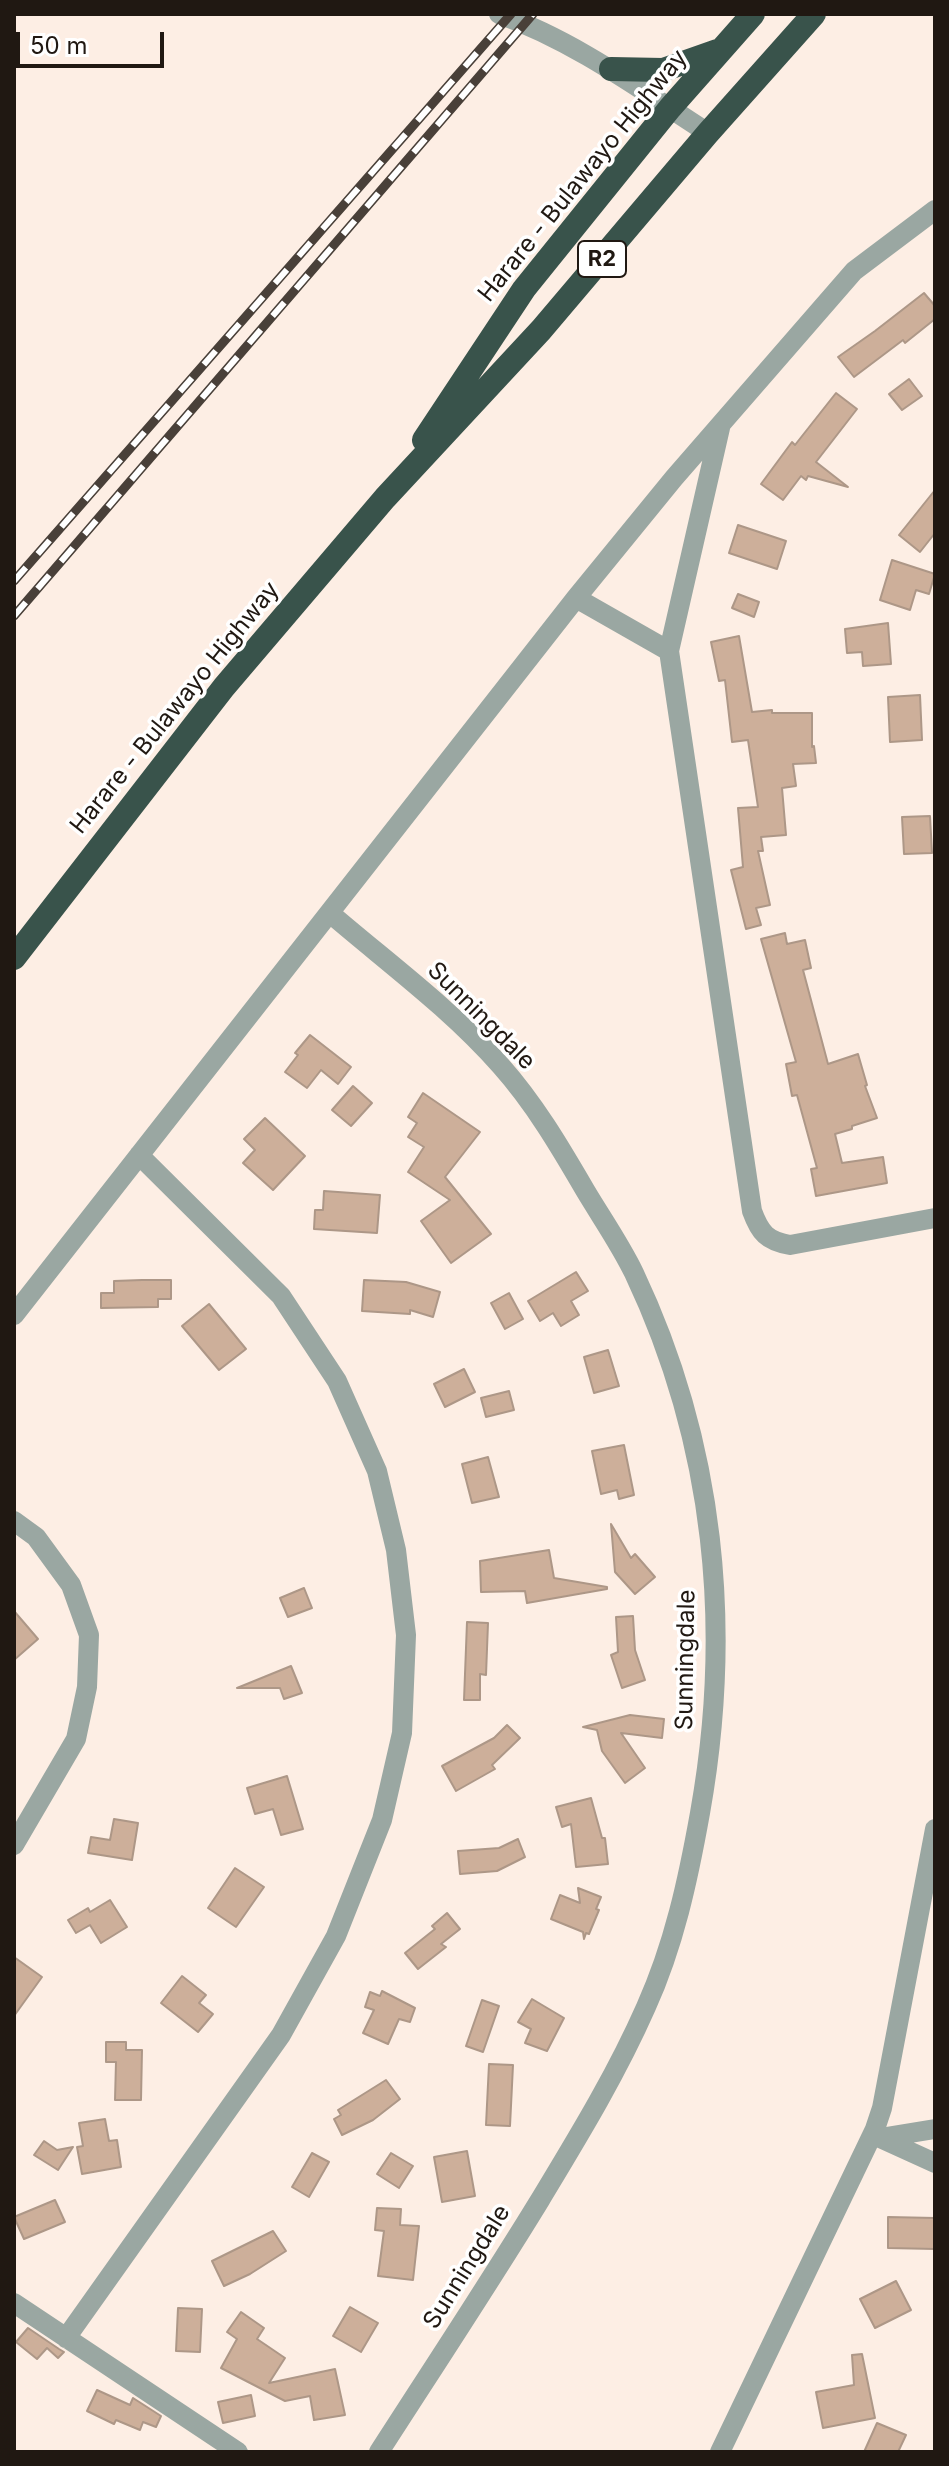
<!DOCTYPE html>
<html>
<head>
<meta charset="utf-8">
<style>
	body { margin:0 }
	#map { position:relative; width:949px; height:2466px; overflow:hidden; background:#fdeee4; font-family:Inter,sans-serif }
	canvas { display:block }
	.frame { position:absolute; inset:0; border:16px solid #201812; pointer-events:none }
	.scale { position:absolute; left:16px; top:32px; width:148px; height:36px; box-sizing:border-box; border:4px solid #201812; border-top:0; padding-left:10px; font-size:24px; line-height:28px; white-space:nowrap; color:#201812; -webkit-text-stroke:6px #fff; paint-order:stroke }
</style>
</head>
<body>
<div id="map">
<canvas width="949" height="2466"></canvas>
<div class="frame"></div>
<div class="scale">50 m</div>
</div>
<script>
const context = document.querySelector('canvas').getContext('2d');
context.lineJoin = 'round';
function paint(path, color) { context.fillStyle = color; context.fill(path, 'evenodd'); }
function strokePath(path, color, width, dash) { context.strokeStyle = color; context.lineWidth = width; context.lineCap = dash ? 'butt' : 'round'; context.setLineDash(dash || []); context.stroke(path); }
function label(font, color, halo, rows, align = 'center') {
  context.font = font + ' Inter,sans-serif'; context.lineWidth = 7; context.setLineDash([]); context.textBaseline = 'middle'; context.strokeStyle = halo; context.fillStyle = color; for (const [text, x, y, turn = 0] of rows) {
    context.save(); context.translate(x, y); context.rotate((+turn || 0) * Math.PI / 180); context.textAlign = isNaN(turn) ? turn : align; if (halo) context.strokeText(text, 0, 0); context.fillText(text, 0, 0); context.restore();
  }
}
const building = new Path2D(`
	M924,293L935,306V319L905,343L903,340L854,377L838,357L875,331Z
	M909,379L922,396L902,410L889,394Z
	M836,393L857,409L816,462L848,487L808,476L806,480L801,476L783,500L761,484L792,442L795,445Z
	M935,490V533L920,552L899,535Z
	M738,525L786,541L777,569L729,553Z
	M892,560L935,574L929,594L916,590L910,610L880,600Z
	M738,594L759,602L754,617L732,608Z
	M888,623L891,664L863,666L862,652L847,653L845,629Z
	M739,636L752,712L772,710V713H812V747L814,746L816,763L793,764L796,786L782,788L786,835L761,837L763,851H758L770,905L756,908L761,925L746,929L731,870L743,867L738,808L758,807L748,740L732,742L725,680L719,681L711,642Z
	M920,695L922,740L890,742L888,697Z
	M930,816L932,853L904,854L902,817Z
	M785,933L787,944L805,940L811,968L803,970L828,1064L858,1054L867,1085L865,1086L877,1118L852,1126V1129L835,1134L842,1163L883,1157L887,1183L816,1196L811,1169L817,1168L797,1095L792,1096L786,1064L796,1062L761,939Z
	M310,1035L351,1067L338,1084L321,1070L307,1088L285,1072L298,1055L295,1053Z
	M353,1086L372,1103L351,1126L332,1110Z
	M423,1093L480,1132L445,1177L491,1234L451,1263L421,1221L450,1200L408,1172L424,1147L408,1137L417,1123L408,1117Z
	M265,1118L305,1156L273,1190L243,1163L255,1150L244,1139Z
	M324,1191L380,1195L377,1233L314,1229L315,1210H323Z
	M576,1272L588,1291L571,1301L579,1315L561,1326L553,1313L540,1321L528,1301Z
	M142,1280H171V1299H158V1307L101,1308V1293H114V1281Z
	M364,1280L406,1282L440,1292L433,1317L410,1310V1314L362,1311Z
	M509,1293L523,1319L505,1329L491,1303Z
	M209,1304L246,1349L219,1370L182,1326Z
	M608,1350L619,1386L594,1393L584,1357Z
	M464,1369L475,1392L445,1407L434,1384Z
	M509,1391L514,1410L486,1417L481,1398Z
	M624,1445L634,1495L619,1499L617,1490L601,1494L592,1451Z
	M488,1457L499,1497L472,1503L462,1464Z
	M611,1524L631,1558L635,1554L655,1577L635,1594L615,1572Z
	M549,1550L554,1578L607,1587V1589L527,1603L525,1591L481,1592L480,1561Z
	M304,1588L312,1608L288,1617L280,1598Z
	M14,1611L38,1639L14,1660Z
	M633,1616L635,1650L645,1680L622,1688L611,1655L618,1652L616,1617Z
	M467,1622L488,1623L486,1675L480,1674V1700H464Z
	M291,1666L302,1693L284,1699L280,1688H237Z
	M630,1715L664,1719L662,1738L621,1733L645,1768L625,1783L602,1751L597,1730L583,1727Z
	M507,1725L520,1738L492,1765L495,1769L456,1791L442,1766L494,1738Z
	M287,1776L303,1829L281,1835L273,1809L255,1814L247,1788Z
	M591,1798L602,1838H605L608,1864L576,1867L571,1824L562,1827L556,1807Z
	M114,1819L138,1823L132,1860L88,1853L91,1837L110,1840Z
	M518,1839L525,1857L497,1871L460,1874L458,1851L499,1848Z
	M235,1868L264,1887L236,1927L208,1908Z
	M578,1888L601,1897L596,1909L599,1910L589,1934L586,1933L584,1939L583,1932L551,1919L560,1895L580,1903Z
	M110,1900L127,1927L101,1943L90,1925L76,1933L68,1920L88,1908L90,1912Z
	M447,1913L460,1929L441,1944L446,1947L418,1969L405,1953L435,1929L432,1926Z
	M14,1957L42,1977L14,2016Z
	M182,1976L206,1995L199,2003L213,2014L198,2032L161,2003Z
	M382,1991L415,2008L410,2022L399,2019L388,2044L363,2033L374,2010L365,2007L370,1992L380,1996Z
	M532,1999L564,2018L547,2051L525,2043L531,2029L518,2022Z
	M482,2000L499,2006L483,2052L466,2046Z
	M106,2042H126V2050H142L141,2100H115L116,2062H106Z
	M489,2064L513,2065L510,2126L486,2125Z
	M386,2080L400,2099L373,2120L342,2135L334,2119L341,2115L338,2110Z
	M105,2119L109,2141L117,2140L121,2167L82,2174L77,2147L83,2146L79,2123Z
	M44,2141L57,2150L73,2147L58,2170L34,2155Z
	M467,2151L475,2196L442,2202L434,2157Z
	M312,2153L329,2162L309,2197L292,2187Z
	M391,2153L413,2166L399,2188L377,2174Z
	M55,2200L65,2222L24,2239L14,2217Z
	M377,2208L401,2209L400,2225L419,2226L413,2280L378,2276L384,2231L375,2230Z
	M888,2217L935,2218V2249L888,2248Z
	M273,2231L286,2251L250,2274L224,2286L212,2261Z
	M896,2281L911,2310L875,2328L860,2299Z
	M350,2307L378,2323L361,2352L333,2336Z
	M178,2308L202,2309L200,2352L176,2351Z
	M241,2312L264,2328L257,2339L285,2358L269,2383L335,2369L345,2415L314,2420L310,2396L285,2401L221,2368L237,2339L227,2332Z
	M28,2328L59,2349L64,2352L58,2358L47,2348L37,2359L16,2342Z
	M862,2354L875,2418L823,2428L816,2392L854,2385L852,2355Z
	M97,2390L130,2405L133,2398L161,2416L156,2427L143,2422L140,2430L116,2420L114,2424L87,2411Z
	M251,2395L255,2416L223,2423L218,2402Z
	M877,2423L906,2435L898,2452H864Z`);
paint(building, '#cdaf9a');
strokePath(building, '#ad9787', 2);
strokePath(new Path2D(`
	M499,14C575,41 641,90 708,133
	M576,598L669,651L720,428
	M669,651L752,1211C760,1233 767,1241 790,1245L935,1218
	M331,914C388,963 451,1009 501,1066C534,1103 560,1147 585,1190C601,1217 620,1244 634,1273C715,1444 733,1628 700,1813C688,1880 674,1945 646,2007C616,2075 578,2137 540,2200C488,2285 433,2368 379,2452
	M14,1315L576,598L674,478L854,271L935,210
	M14,1521L36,1537L71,1585L89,1635L87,1687L76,1739L14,1845
	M875,2129L880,2138L935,2163
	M880,2138L935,2129
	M14,2303L238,2452
	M66,2338L281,2035L336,1936L382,1820L402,1733L406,1635L396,1550L377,1471L337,1381L281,1296L139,1155
	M720,2452L875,2129L882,2108L935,1829`), '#9aa7a2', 20);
strokePath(new Path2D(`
	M611,69L663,70L717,51
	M424,440L524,289L670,108L753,14
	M14,958L224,687L385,498L541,330L708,133L814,14`), '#39534b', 24);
const rail = new Path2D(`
	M14,581L511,14
	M14,616L533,14`);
strokePath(rail, '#494039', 9);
strokePath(rail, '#fff', 6, [18]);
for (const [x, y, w] of [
	[602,259,48]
]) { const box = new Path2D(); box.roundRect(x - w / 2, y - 18, w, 36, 6); context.fillStyle = '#fff'; context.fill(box); strokePath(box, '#201812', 2); }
label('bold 22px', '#201812', null, [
	["R2",602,259]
]);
label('24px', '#201812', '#fff', [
	["Harare - Bulawayo Highway",583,176,-51],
	["Harare - Bulawayo Highway",175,708,-51],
	["Sunningdale",481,1016,45],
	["Sunningdale",686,1660,-89],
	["Sunningdale",467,2267,-58]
]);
</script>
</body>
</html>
